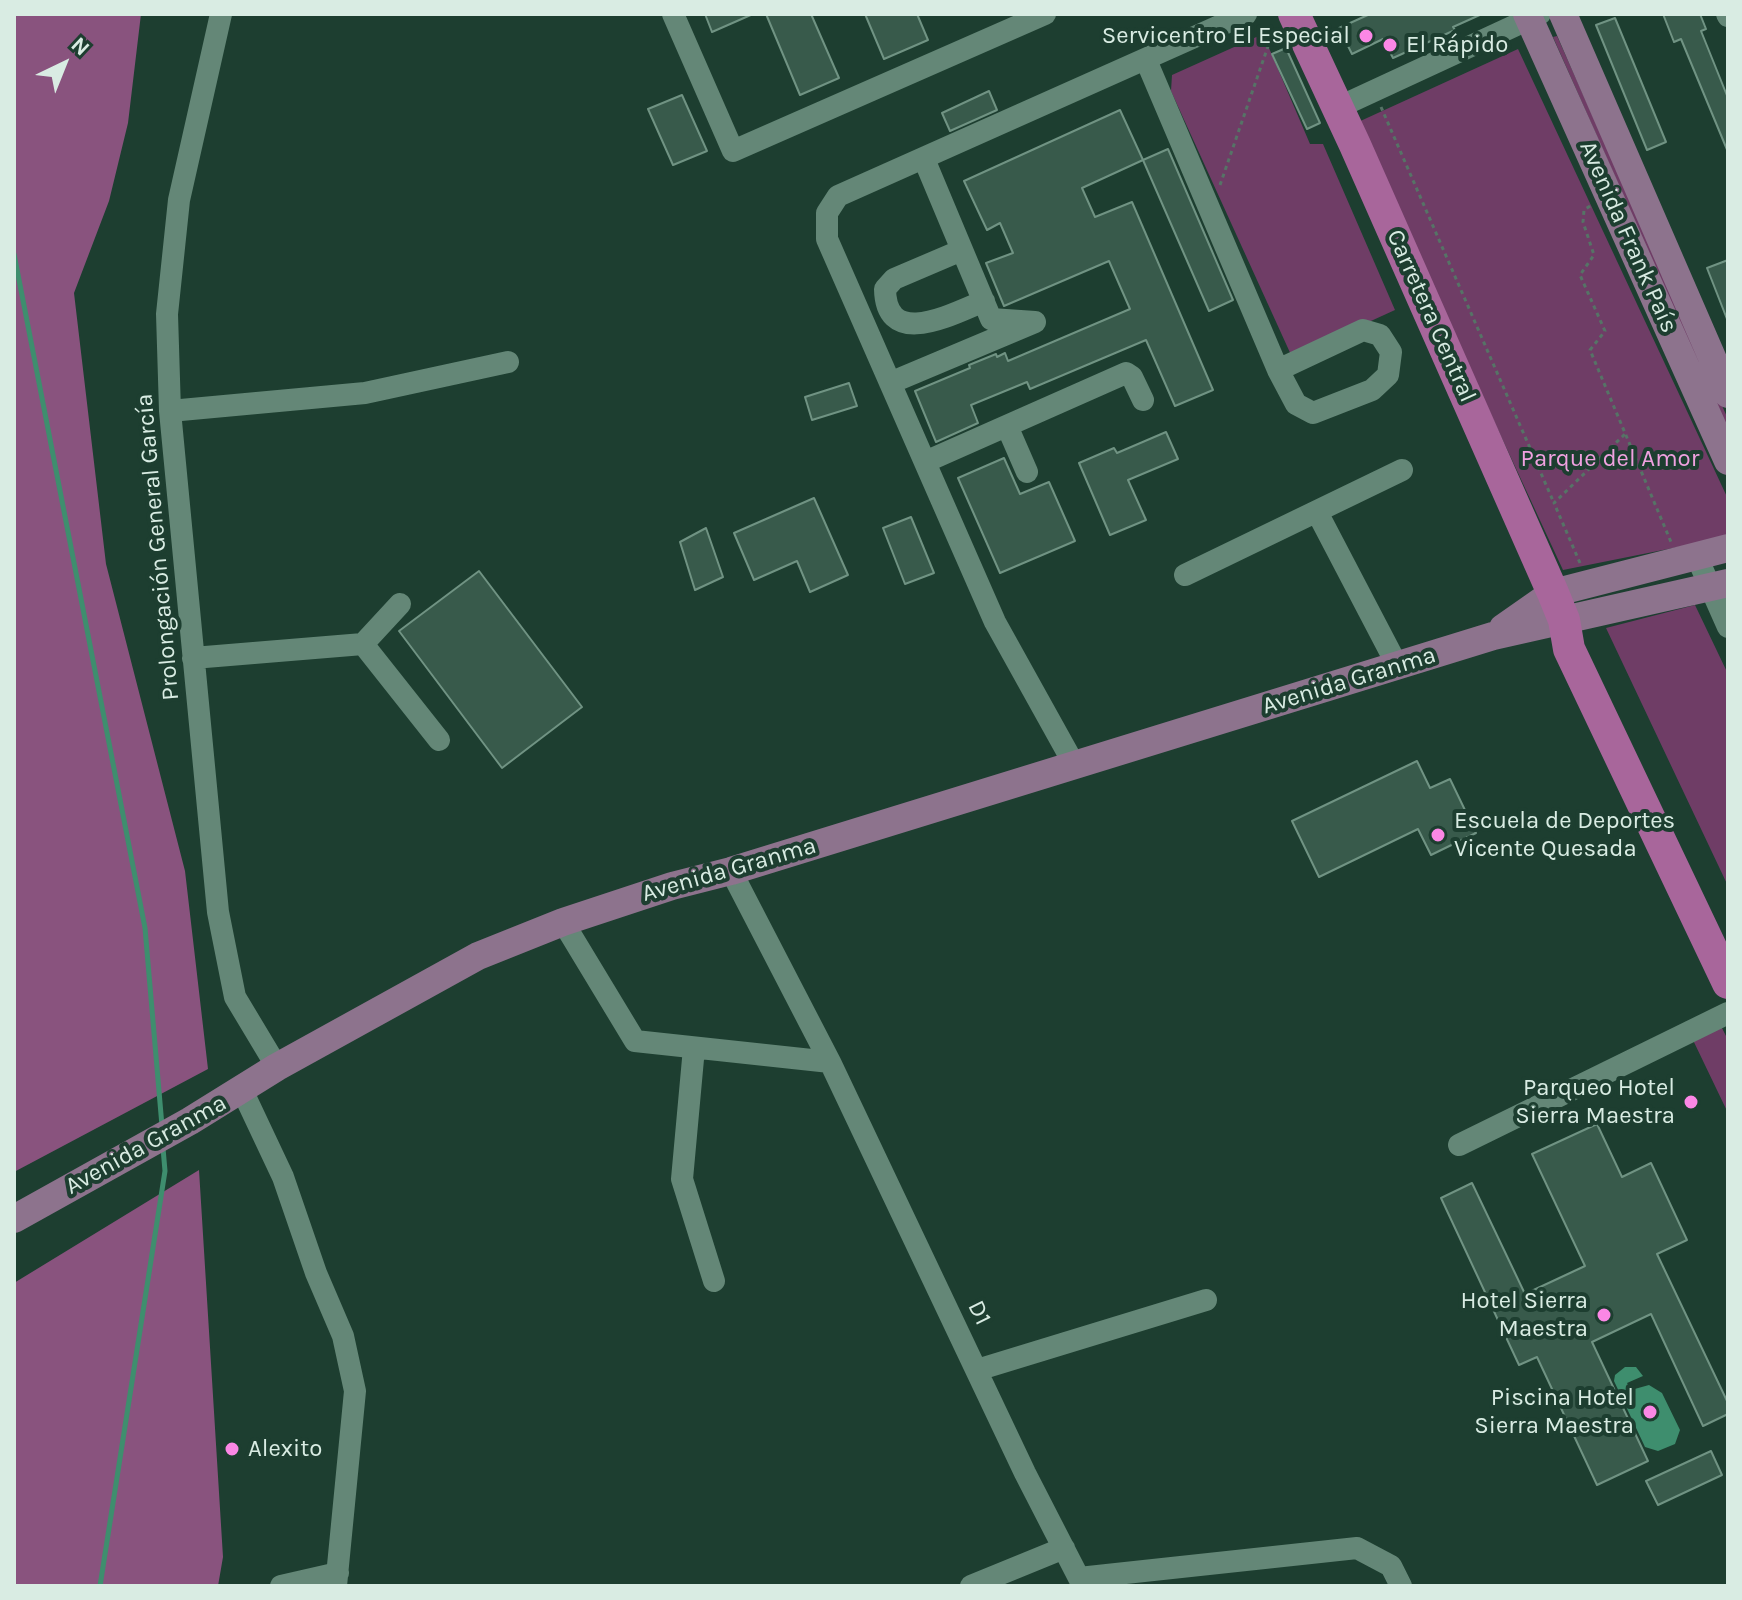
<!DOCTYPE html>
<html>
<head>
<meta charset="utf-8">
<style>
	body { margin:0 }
	#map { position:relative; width:1742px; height:1600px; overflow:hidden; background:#1d3e30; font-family:Karla,sans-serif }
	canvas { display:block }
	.frame { position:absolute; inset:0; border:16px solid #d9ece3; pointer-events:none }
	.north { position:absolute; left:24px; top:24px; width:80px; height:80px; -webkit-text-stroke:6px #1d3e30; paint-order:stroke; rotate:43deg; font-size:22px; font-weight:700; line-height:32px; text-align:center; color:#d9ece3 }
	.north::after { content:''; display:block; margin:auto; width:28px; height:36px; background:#d9ece3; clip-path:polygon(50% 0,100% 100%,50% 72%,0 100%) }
</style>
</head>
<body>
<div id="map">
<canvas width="1742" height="1600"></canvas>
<div class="frame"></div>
<div class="north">N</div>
</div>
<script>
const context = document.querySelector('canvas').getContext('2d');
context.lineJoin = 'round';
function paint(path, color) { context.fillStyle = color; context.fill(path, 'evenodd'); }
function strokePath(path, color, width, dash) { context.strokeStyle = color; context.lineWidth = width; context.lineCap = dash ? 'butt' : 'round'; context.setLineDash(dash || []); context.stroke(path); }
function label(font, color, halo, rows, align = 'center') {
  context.font = font + ' Karla,sans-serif'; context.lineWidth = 8; context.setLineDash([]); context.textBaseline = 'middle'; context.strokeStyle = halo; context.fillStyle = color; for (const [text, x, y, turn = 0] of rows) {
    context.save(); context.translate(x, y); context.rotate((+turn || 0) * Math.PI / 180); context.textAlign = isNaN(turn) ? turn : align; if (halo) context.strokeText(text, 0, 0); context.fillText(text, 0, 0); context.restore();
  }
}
paint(new Path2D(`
	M1263,34L1310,144H1323L1395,310L1292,357L1171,91L1172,75Z
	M1557,36L1728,419V432L1553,37Z
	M1518,49L1728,499V537L1563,570L1356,123Z
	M1695,605L1728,674V886L1606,628Z
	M1721,1026L1728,1040V1113L1692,1038Z`), '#6f3d66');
paint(new Path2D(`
	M14,14H141L128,123L109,201L74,293L106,564L185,871L208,1069L14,1172Z
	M199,1170L223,1557L218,1586H14V1283Z`), '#89537e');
paint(new Path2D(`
	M1625,1367H1636L1643,1376L1627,1383L1631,1390L1649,1385L1662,1393L1680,1430L1675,1444L1658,1451L1645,1447L1614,1381L1615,1375Z`), '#3e8e6e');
strokePath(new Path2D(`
	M14,254L145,928L162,1126
	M100,1586L165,1171L163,1148`), '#3e8e6e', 5);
const building = new Path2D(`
	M705,14H753L712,32Z
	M766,14H811L839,78L800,95Z
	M865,14H917L928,40L884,59Z
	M1370,14H1482L1453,27L1455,30L1393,58L1383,39L1352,54L1339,28Z
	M1663,14H1700L1706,29L1701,31L1728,98V152L1681,39L1674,42Z
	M1615,18L1666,142L1647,150L1596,25Z
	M1286,48L1320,123L1307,129L1272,54Z
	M989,91L997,110L950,131L942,113Z
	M682,95L707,151L673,165L648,109Z
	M1120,110L1143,160L1082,188L1095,217L1132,202L1213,390L1175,406L1146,340L1030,389L1027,382L971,405L978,423L936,442L915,391L970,368L969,365L996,354L997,357L1005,353L1008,361L1130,309L1109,261L1004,306L986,263L1013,253L1000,223L987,230L964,181Z
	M1168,149L1233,300L1209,311L1143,160Z
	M1728,260V319H1727L1707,268Z
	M849,383L857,406L812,420L805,397Z
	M1166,432L1178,459L1128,480L1146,520L1110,535L1079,463L1114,448L1117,453Z
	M1004,458L1020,494L1049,482L1075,541L1000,573L958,478Z
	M814,498L848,575L810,592L797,561L754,580L734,533Z
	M911,517L934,573L905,584L883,528Z
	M706,528L723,577L695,590L680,542Z
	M479,571L582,707L502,768L399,631Z
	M1417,761L1430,788L1450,779L1476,833L1431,855L1418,829L1319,877L1292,821Z
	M1597,1124L1622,1177L1651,1163L1687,1240L1657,1254L1728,1403V1414L1703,1426L1651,1314L1592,1342L1648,1461L1597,1485L1537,1357L1519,1365L1441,1198L1472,1183L1525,1294L1585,1266L1532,1154Z
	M1711,1451L1722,1475L1658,1505L1646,1481Z`);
paint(building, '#385a4b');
strokePath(building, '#709383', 2);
strokePath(new Path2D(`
	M1381,107L1554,503
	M1220,185L1274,29
	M1590,206L1584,210L1583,222L1594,255L1580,275L1605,331L1590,350L1671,542
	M1580,563L1554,503L1625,434`), '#567366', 3, [4, 4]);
strokePath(new Path2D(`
	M221,14L179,200L167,314L170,411L218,912L235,997L277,1067
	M673,14L733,151L1045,14
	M1727,14L1728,16
	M1146,60L1278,370L1296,404L1313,413L1372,390L1388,375L1391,352L1380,335L1363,330L1278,370
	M1337,108L1540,14
	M962,250L894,279L885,289C886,350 952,314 984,301
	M890,383L1035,322L991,319L924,159
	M170,411L365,393L508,362
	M1007,426L1027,472
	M925,462L1126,373L1132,377L1143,400
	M1317,512L1397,665
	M1696,555L1728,627
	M1185,575L1402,470
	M363,644L439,740
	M193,658L363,644L400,604
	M1075,766L995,622L827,239V213L838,196L1246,14
	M731,871L830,1062L1025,1473L1083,1586
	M563,922L635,1041L830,1062
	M694,1048L682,1179L714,1281
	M242,1090L283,1177L316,1273L343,1336L355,1391L336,1586
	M1459,1145L1728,1013
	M977,1370L1206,1300
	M1079,1578L1357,1548L1391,1566L1401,1586
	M281,1586L338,1573
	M971,1586L1064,1548`), '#648777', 22);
strokePath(new Path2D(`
	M1527,14L1728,461
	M1563,14L1728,394
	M1503,628L1553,593L1728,548
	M14,1219L190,1121L277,1067L478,956L563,922L672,886L731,871L1493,636L1728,583`), '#8d738d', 28);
strokePath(new Path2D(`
	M1294,14L1355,145L1553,593L1564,620L1569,649L1728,983`), '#a8669b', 32);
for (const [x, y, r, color] of [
	[1366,36,8,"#fb87e5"],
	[1390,45,8,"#fb87e5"],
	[1438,835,8,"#fb87e5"],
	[1691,1102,8,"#fb87e5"],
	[1604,1315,8,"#fb87e5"],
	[1650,1412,8,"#fb87e5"],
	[232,1449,8,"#fb87e5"]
]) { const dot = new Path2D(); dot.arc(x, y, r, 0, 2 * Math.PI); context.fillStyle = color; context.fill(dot); strokePath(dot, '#1d3e30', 3); }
label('24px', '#d9ece3', '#1d3e30', [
	["Servicentro El Especial",1350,36],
	["El Rápido",1406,45,"left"],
	["Escuela de Deportes",1454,821,"left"],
	["Vicente Quesada",1454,849,"left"],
	["Parqueo Hotel",1675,1088],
	["Sierra Maestra",1675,1116],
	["Hotel Sierra",1588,1301],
	["Maestra",1588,1329],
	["Piscina Hotel",1634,1398],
	["Sierra Maestra",1634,1426],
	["Alexito",248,1449,"left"]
], 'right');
label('24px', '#d9ece3', '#1d3e30', [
	["Avenida Frank País",1628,237,66],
	["Carretera Central",1431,316,66],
	["Prolongación General García",158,547,-95],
	["Avenida Granma",1349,681,-17],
	["Avenida Granma",729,870,-16],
	["Avenida Granma",146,1145,-29],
	["D1",979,1313,64]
]);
label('24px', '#f0a1e0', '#1d3e30', [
	["Parque del Amor",1610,459]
]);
</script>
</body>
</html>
